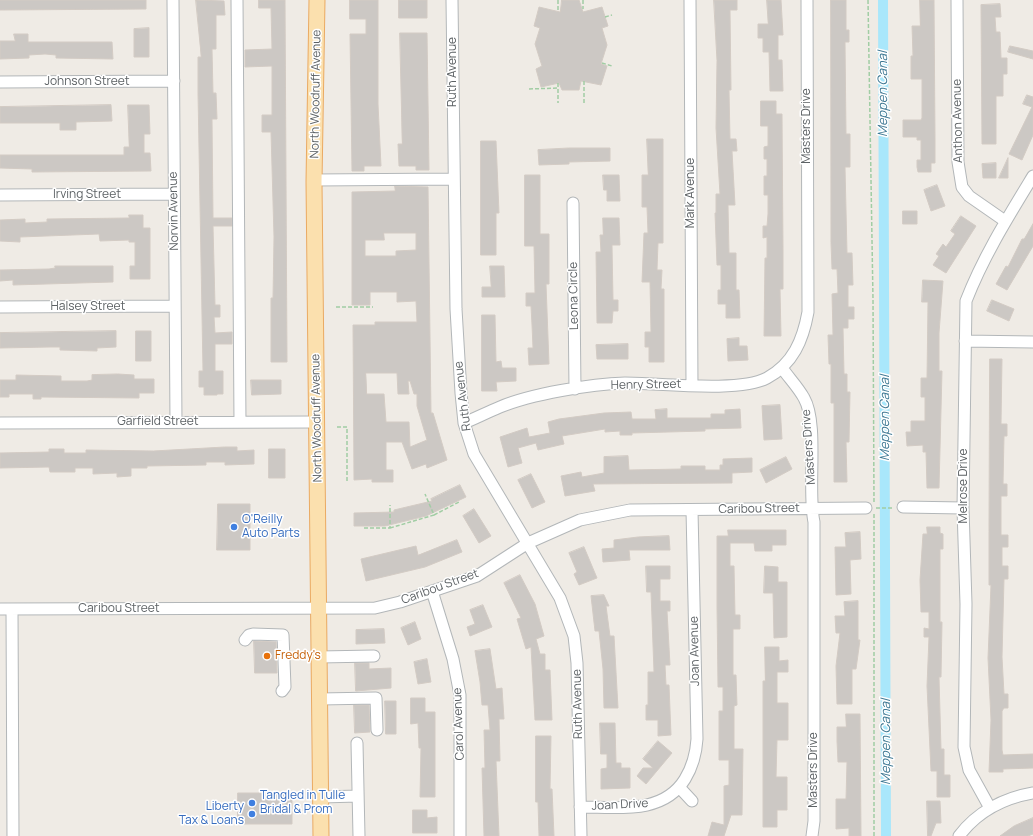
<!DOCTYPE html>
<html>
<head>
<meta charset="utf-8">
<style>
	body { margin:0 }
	canvas { display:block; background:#efebe5 }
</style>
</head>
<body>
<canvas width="1033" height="836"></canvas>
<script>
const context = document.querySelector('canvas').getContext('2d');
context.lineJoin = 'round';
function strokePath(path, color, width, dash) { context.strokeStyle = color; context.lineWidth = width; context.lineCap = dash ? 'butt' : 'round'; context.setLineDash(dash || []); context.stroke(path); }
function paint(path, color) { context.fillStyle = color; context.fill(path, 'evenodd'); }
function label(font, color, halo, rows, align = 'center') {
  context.font = font + ' Manrope,sans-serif'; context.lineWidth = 3; context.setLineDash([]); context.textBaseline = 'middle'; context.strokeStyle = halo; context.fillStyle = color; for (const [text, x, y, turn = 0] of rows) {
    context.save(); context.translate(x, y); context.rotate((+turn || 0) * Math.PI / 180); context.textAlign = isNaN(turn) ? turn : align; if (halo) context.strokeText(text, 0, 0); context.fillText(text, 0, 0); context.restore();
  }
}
strokePath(new Path2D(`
	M883,0L886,836`), '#a9e7fb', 10);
const building = new Path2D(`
	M0,0H146V9L0,10Z
	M196,0L224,1L225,15H216V49H212L213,93H216L217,119H212L213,218H232V226H213L215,305H220V317H214L215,333L232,332V344H215V371H223V394H217V395H204V387H199V371H203L198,93V57H201Z
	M259,0H285L287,362H271V298H273L274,237L271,132H262V115H272V66L245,67V50L272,49L271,8H259Z
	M350,0H378V104L381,166H364V171H352L350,34H366V19H350Z
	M399,0H427V18H399Z
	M562,0H579L583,12L602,7L608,26L602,28L607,45L601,64L607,66L601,85L581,81L579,90H562L559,83L541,87L536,69L542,66L535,44L540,28L534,26L539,7L560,12Z
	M714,0H737V10H730L731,90H729L730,139H736L737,151H732L735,205H728L729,253H736V290H739L740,318H726V304H718V290H721V265H717L715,213H716V194H720L716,128L717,61Z
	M767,0H781L783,35H778V60H782L783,91H770L769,52H763V38H758V24H768Z
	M831,0H846V30H849V42H845L846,134H850V167H845L847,253H852L853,285H848V307H854V319H848V328H843L844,374H847V392H850L849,442H846L847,482H834V403H831V364H829L828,335H833L832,294L838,293L837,269H832L831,243Z
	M920,0H934L935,139V163H931V172H918L917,167V160H921V140H917V137H903V120H921L922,118V79H911V56H913L912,26H920Z
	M1000,4L1001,17H995L996,32H1000L1001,58H1007V74H1003V96H996V144H982L981,5Z
	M149,28V57H134V29Z
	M400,33H427L429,170H416V166H399L398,144H402Z
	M14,34H28V42H112L113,59L56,58V55L45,54L29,55V58L0,59V41H15Z
	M1010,46L1033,51V59L1008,52Z
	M1027,95L1033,97V135L1022,160L1009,154L1032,107L1023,104Z
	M761,101H776V114H782L783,250V289H780L781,336H764L765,258H767V237L763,238V226H767L768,214V195H764V176H767V159H764V147L768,146V126H761Z
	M111,105L112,121L76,122V130H60V123H0V107Z
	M128,105H149L150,134H144V153H150L151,171L32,172V169L0,168V155H124V147H129Z
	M647,139H663V243H658L657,270H662L661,289H664V362H649V347H645V332H651L650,282H642L644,233H648L647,207H642V175H648Z
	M481,141H496L499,213H496V255H481Z
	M569,148H610V161L569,162V164L539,165L538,150Z
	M1008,158V178H999Z
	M996,163V178H983L982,164Z
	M525,175H540V234H549V284H546L549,364L529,365L528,348H533L532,325L531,306H526V293H535L534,246H525Z
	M603,175H619L620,201H607V190H604Z
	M937,185L945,206L931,211L924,190Z
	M395,186L428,187L431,413H433L447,460L427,468L426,464L412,469L402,442H386V470H393V482H372V479L354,480L353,325H375V322H417L416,301L397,302V292H370V305H352V192L395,191ZM384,233H416V250L396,251V256H365V240H384ZM366,373H397L398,394H409L408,381H410L414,394H417V406L427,440L410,447L409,422H386L384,394H367Z
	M903,211H917V224H903Z
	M129,215H143V228H150V279H130V266H135V242H129V240L100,241L99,234L20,237V242L0,241V220L25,219V223L47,222V219L129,218Z
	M961,216L976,226L946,273L933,265L939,256L936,254L943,244L946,247L955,234L951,231Z
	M603,218H619L620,245H612L613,300H618V311H613L612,323H597L596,252H601L600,235H603Z
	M1033,224V246L1007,290L996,284L1006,266L1008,267L1022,239H1024Z
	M55,266H113V282L13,285V280L0,281V270L49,269L55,268Z
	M490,266H504L505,297H482V287H491Z
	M923,280L943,281L939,333V371H942L939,488H927L926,452H923V445L907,446L906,432H911V421H925V397H921V378H927L928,302H922Z
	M992,300L1014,309L1009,321L987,311Z
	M482,315H495L496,362L501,361L502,368H516V381L496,382L497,391H482Z
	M116,331V347L97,348V351L60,350V347H50L0,348V333Z
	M136,331H151V361H136Z
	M739,338V346H747L748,360L728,361L727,339Z
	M628,344V359H597L596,345Z
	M990,359H1002L1001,424H1007V436H1004L1003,484H1007V496H1001V535H1008V547H1002V566H1008V579H1004L1002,657L1004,694H1008V708H1004L1002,711V750L1003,755L1033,754V768L1003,769V772H989L991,720L988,658L991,585H989V532Z
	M118,374L134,375V379H154V393H139V398L41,397V399H33V394H9V397H0V380H16V375L61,376V381H87L92,380V375Z
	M251,380H281V394L252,395Z
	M780,405L782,439L764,440L762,406Z
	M667,409V418H711V414H725V410L740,409L741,428L705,429V431L632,433V435H620V431L605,432V429L562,436L564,444L538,450L536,443L518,448L522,463L508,467L500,437L527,428L529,437L550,433L548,422L559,419L604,413L631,412L632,419H656L655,410Z
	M225,447H237V451L254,450V464L225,465V462H206V465L147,466V468H131V476L117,477V473L93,474V468H75V472H50L49,467L0,468V453L49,452V449H64V453H86V450L153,451Z
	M269,449H285V478H269Z
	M628,456L629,470L681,469V466H705V470H720V465H723V459L752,458V472L732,473V483L593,484L595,491L565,496L561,476L581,472L582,477L604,473V457Z
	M786,457L792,469L766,483L760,470Z
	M531,474L545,502L532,508L518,480Z
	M460,485L466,497L426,516L385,526H354V513L394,512V510L432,501L431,499Z
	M218,504H250V550H217Z
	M474,509L491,536L479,543L463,516Z
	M927,527H940V533L943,534V549H940V622H942L941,677H939L941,749H944V775H950V797H937V771H931L927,686L929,637H924V628L929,629V612H921L920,580L923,534H927Z
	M728,530H786V545H772V551H755L754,543H730V566H734L735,615H740V629H733V675H736L737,705L734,706V749H743L742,815H731L724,836H708L712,822L724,825V786L729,785V760H719V711H723V687H718L717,606V536H728Z
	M860,532L861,559L850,560L851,594L836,595L835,547H846L845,533Z
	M669,536L670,550H629L630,560L603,562L602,549L614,548V540L638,537Z
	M457,540L462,552L425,567L366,581L361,559L416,546L418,555Z
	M584,547L597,578L579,585L574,574L577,572L569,553Z
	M646,566H670V579H660V601H670V611H667L670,665H665L666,685H669L671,735L658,736V720H646V705H648V672H654L651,592H647Z
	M765,566L778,567V582H787V637L774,638L773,593H764Z
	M520,575L535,604L544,636L536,639L540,654H545V670H550L552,720H535L531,647L526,649L517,619L521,618L504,583Z
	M604,595L609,606H606L610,636H614L618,708H604L603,669L599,631H595L591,596Z
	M858,601V640H860L856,669H852V704H837L836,666L840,633H836L835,616H845L844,602Z
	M483,605L492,627L470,636L467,627L475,624L470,610Z
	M415,622L421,639L408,645L401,628Z
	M384,629L385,643L356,644V630Z
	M254,641L276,642L277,673H255Z
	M765,647H779V661L788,660V672H777V703H788V740H777L776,777H787V810H777V827H763V681H765Z
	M490,649L496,689L502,688L504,719H499L500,761H496L499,836H484L482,768H485L484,730H490L488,705H482L480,682L475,651Z
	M427,659L431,682L418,684L414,662Z
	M355,663H369V669L391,668V688L356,691Z
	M411,698H425V712H435V797H420L421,748H419L418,723L411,724Z
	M385,701H396V734H386Z
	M354,705H369L370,732L355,733Z
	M846,714H860L861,836H849V828L836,829V799H846L847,762H838L837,741V727H846Z
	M600,723H615L616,763H621V768H630V788L601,789V769L607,768V754H601Z
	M536,736H551L550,789H552L554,836H539L538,802H536Z
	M658,741L672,753L646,784L637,776L643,768H653L643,759Z
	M238,793H292V824H238Z
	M927,801H940L941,823H936L931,836H928Z
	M413,810H427V818L437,817V833H413Z
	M1033,818V834L1028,836H1000L1014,826Z`);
paint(building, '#ccc8c4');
strokePath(building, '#d3cbc4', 1);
const minor = new Path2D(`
	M173,0L176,422
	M237,0L240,422
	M452,0L456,309L461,393L464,423L474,454L560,598L574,636L577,663L581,836
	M690,0L692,385
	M957,0L958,162L962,187L969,196L1005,221
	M0,82L174,81
	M315,180L453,179
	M0,195L174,194
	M573,203L575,389
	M0,307L175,306
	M965,341L1033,342
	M782,368C789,378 798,387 804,398C819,424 807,490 814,522V821L812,836
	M0,423L317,422
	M464,423C476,418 488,412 500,407C531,394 591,384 625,383C659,383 739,393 767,378C793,364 803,340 808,312L807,0
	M903,507L963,508
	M432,591L453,659L460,695V836
	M0,609L375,608L400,602L477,576L528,543L580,520L630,510L866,508
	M12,609L13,836
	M245,640L249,635L253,634L283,635L285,687L282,691
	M319,657L374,656
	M320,699L376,698L377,730
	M357,743L359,836
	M679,787L692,801
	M321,797L358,796
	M580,807C617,807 663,815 685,779C693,766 696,755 697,739L692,510
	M990,808L969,770L964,747L966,604L963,508L966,301C983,257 1008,217 1033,176
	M959,836C977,812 1004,798 1033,793`);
const major = new Path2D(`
	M317,0L314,182L321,836`);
strokePath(minor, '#b3b7b9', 13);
strokePath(major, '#eaaa63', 17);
strokePath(new Path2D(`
	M558,0V10
	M583,0V9
	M868,0L873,300L874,502
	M605,17L612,15
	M602,63L612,66
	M558,83V103
	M529,89L558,88
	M584,103V81
	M336,307H373
	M337,427H347V482
	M876,508H892
	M874,514V836
	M434,515L459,502
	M364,528H390V505
	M390,528L434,515L425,494`), '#a1cda4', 1.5, [4, 2]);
strokePath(minor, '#fff', 11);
strokePath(major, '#fbe0ae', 15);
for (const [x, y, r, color] of [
	[234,527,4,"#3f7fe0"],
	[267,656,4,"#e8710a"],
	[252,803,4,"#3f7fe0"],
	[252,814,4,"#3f7fe0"]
]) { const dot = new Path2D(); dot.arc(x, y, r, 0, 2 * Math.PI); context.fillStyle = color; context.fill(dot); strokePath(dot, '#fff', 1.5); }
label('12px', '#5d6265', '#fff', [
	["Ruth Avenue",453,72,-90],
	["Johnson Street",87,82],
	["North Woodruff Avenue",316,94,-89],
	["Anthon Avenue",958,121,-91],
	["Masters Drive",807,126,-90],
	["Mark Avenue",691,193,-90],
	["Irving Street",87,195],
	["Norvin Avenue",174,211,-91],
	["Leona Circle",574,296,-91],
	["Halsey Street",88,307],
	["Henry Street",646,385,-1],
	["Ruth Avenue",463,396,-97],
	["North Woodruff Avenue",317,418,-91],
	["Garfield Street",158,422],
	["Masters Drive",809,447,-94],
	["Melrose Drive",964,486,-90],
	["Caribou Street",759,509,-1],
	["Caribou Street",440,587,-20],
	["Caribou Street",119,609],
	["Joan Avenue",695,651,-91],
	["Ruth Avenue",578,704,-91],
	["Carol Avenue",459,724,-92],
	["Masters Drive",814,770,-90],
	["Joan Drive",620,805,-3]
]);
label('12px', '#366cbe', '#fff', [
	["O'Reilly",242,520],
	["Auto Parts",242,534],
	["Tangled in Tulle",260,796],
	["Bridal & Prom",260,810],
	["Liberty",244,807,"right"],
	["Tax & Loans",244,821,"right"]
], 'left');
label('12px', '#c56008', '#fff', [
	["Freddy's",275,656]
], 'left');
label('italic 13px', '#3d7893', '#fff', [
	["Meppen Canal",883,94,-90],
	["Meppen Canal",885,418,-90],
	["Meppen Canal",886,742,-90]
]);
</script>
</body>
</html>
